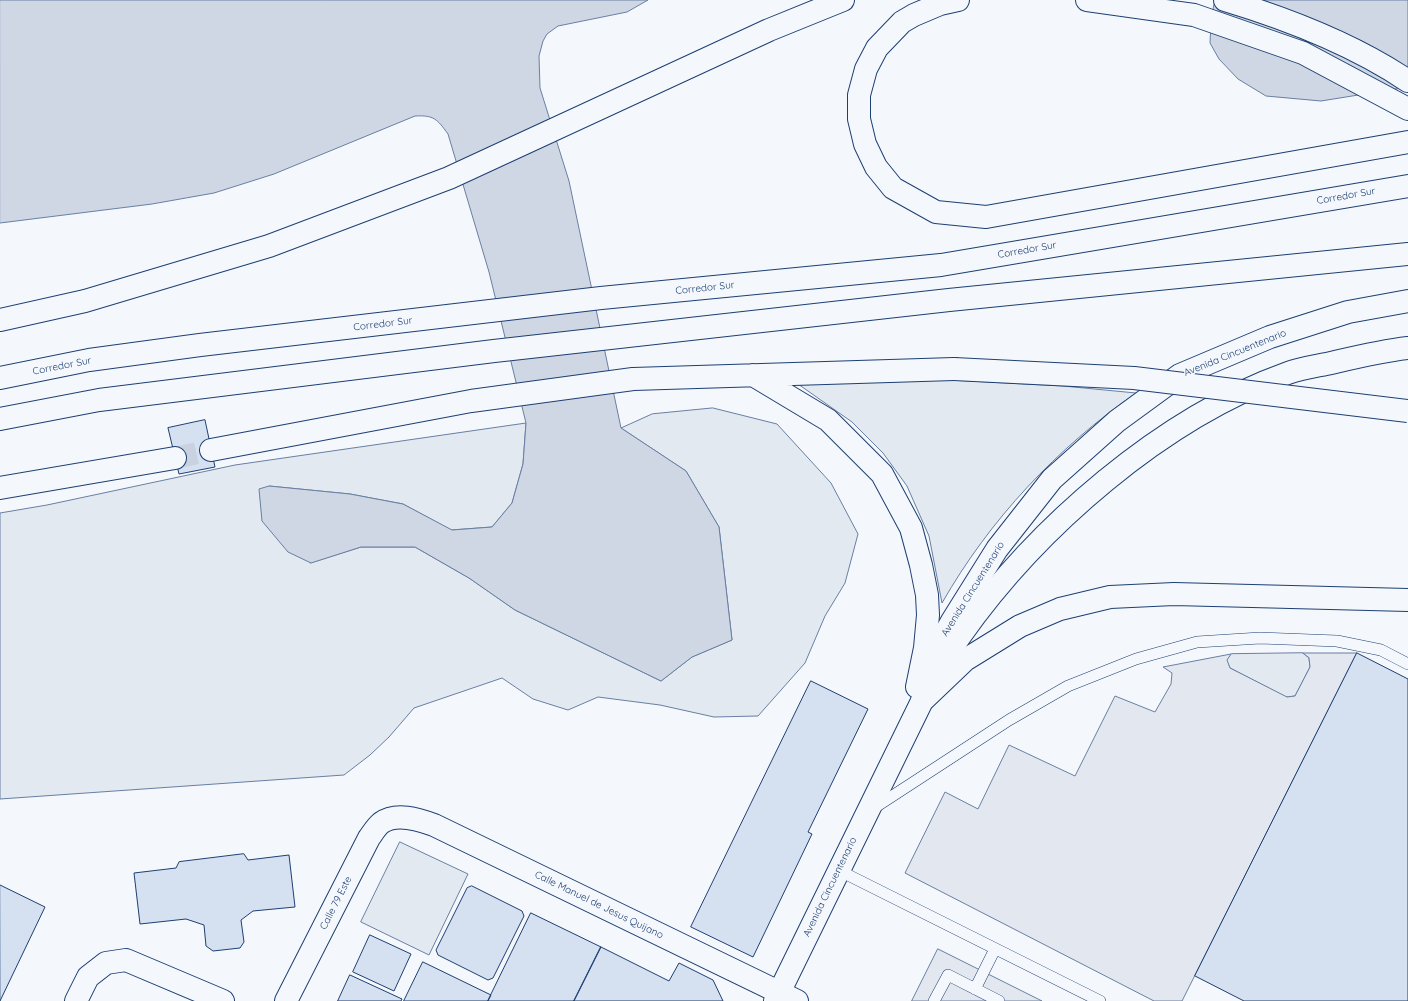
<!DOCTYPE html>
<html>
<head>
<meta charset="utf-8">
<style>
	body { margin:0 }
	canvas { display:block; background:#f4f7fb }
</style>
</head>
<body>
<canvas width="1408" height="1001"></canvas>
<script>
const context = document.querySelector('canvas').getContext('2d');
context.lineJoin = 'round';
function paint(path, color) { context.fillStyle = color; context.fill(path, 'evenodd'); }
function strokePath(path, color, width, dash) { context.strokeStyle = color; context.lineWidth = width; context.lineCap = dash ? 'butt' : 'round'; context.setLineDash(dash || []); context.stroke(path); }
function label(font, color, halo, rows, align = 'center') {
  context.font = font + ' Quicksand,sans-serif'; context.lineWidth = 3; context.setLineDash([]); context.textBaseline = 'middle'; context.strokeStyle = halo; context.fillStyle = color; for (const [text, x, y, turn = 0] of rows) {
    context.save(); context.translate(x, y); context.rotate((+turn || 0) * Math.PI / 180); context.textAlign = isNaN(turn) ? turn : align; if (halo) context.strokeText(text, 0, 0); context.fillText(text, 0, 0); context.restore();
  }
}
const green = new Path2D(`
	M930,379L1063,386L1136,393C1057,448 990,519 942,603L929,536L907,486L883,453L852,422L798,384Z
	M713,408L777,424L831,483L858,534L845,583L825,616L805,663L758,716L714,717L660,705L598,697L568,710L533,699L502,678L414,708L389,737L370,755L344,775L0,799V513L47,505L235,465L526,423L523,464L512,503L492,527L451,530L403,504L350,494L269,486L310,563L361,547H415L469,578L515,610L661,681L692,657L732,640L719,527L686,471L621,428L652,414Z
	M1303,653L1309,658L1310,667L1295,696L1286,697L1230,668L1226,660L1231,654Z
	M400,842L468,874L429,955L361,922Z`);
paint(green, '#e3e9f0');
strokePath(green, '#687fa3', 1);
const parking = new Path2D(`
	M1303,653H1357L1182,1001H1154L905,873L945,792L978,809L1009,745L1075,776L1115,696L1155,712L1171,684L1172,673L1163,667L1231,654L1227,660L1230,668L1287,697L1295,696L1310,667L1309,658Z
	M938,949L1042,1001H912Z`);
paint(parking, '#e3e8f0');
strokePath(parking, '#687fa3', 1);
const water = new Path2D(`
	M0,0H648L627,12L558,26L547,34L543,41L539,56L540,88L569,181L621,428L686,471L719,527L732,640L692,657L661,681L515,610L469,578L415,547H361L311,563L288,552L262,521L259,489L269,486L350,494L403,504L452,530L492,527L512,503L523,464L526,423L489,272L448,134C437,119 434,115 415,116L274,174L214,193L152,204L0,223Z
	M1215,0H1408V87L1321,101L1266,96L1238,79L1219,59L1210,43L1211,22Z`);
paint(water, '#cfd7e4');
strokePath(water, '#687fa3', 1);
const building = new Path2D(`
	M205,420L215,467L179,474L168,428Z
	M1357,653L1408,679V1001H1244L1195,976Z
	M811,681L868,709L808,832L812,834L753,957L691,927Z
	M244,854L248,860L289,855L295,907L253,911L241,920L244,942L240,948L213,951L206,946L204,925L186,919L140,924L134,873L176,868L179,862Z
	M0,885L45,907L0,1001Z
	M472,886L522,911L524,916L493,978L488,980L438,955L436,950L467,888Z
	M531,913L601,947L574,1001H488Z
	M370,935L411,954L394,991L353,972Z
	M601,947L669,981L679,963L713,980L723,1001H574Z
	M423,962L491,995L488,1001H404Z
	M350,975L402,999L401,1001H338Z`);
paint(building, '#d5e0f0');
strokePath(building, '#1d3f73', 1);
strokePath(new Path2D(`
	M175,458L211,450`), '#c9d2e0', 22, [22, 11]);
const lane = new Path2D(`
	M874,808L1009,720L1068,686L1136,659L1197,642L1260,638L1337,641L1381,650L1408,664
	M838,870L1100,1001
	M975,989L995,949
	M934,1001L948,975L999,1001`);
const street = new Path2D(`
	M76,1001L88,977L106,963L126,960L223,1001
	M286,1001L369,838C372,834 376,827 381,823C396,812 418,819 434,825L797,1001`);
const primary = new Path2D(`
	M922,675L952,621L997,549L1052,479L1117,421L1180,375L1270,337L1348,312L1408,301
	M775,1001L922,701L965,660L1020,626L1060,609L1110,597L1174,594L1408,600`);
const highway = new Path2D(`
	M958,0L940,4L914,15L902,22L877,48L866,69L859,95V119L865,144L876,167L893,188L936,212L986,217L1408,142
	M1087,0L1194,15L1303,53L1408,109
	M1225,0C1288,19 1353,44 1408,81
	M0,320L85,301L269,246L449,178L769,30L843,0
	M753,375L828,420L882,474L911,528L921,565L927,595L928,615L925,648L917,687
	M0,378L89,360L200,345L601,298L941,265L1408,186
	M0,419L99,400L494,351L949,300L1408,254
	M211,450L471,401L633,379L954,369
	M0,488L175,458
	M922,701C934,679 945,657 960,636C1037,527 1162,418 1288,373C1302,368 1317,366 1331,363C1357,357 1382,351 1408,348`);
strokePath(lane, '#1d3f73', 12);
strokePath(street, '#1d3f73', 24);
strokePath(primary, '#1d3f73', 24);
strokePath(highway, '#1d3f73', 24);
strokePath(lane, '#f4f7fb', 11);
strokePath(street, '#f4f7fb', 22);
strokePath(primary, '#f4f7fb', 22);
strokePath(highway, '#f4f7fb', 22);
const highwayBridge = new Path2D(`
	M954,369L1134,378L1408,411`);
strokePath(highwayBridge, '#1d3f73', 24, []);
strokePath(highwayBridge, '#f4f7fb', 22);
label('10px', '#1d3f73', '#f4f7fb', [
	["Corredor Sur",1346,196,-10],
	["Corredor Sur",1027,250,-10],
	["Corredor Sur",705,288,-6],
	["Corredor Sur",383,324,-7],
	["Avenida Cincuentenario",1235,353,-22],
	["Corredor Sur",62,366,-11],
	["Avenida Cincuentenario",973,589,-58],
	["Avenida Cincuentenario",830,887,-64],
	["Calle 79 Este",336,903,-63],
	["Calle Manuel de Jesus Quijano",599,905,26]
]);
</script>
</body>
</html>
